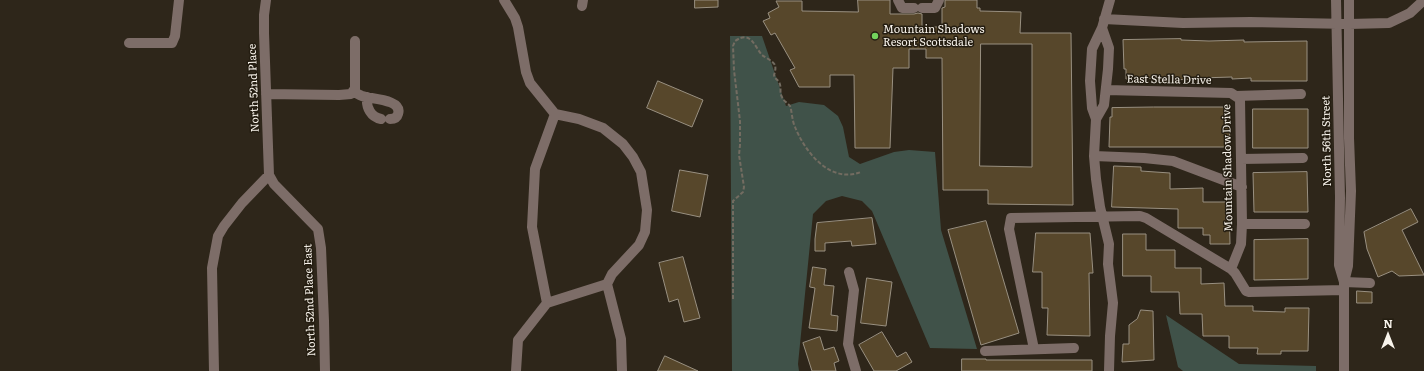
<!DOCTYPE html>
<html>
<head>
<meta charset="utf-8">
<style>
	body { margin:0 }
	#map { position:relative; width:1424px; height:371px; overflow:hidden; background:#2e261a; font-family:Literata,serif }
	canvas { display:block }
	.north { position:absolute; left:1368px; top:315px; width:40px; height:40px; -webkit-text-stroke:3px #241d11; paint-order:stroke; rotate:0deg; font-size:11px; font-weight:700; line-height:16px; text-align:center; color:#f8f3eb }
	.north::after { content:''; display:block; margin:auto; width:14px; height:18px; background:#f8f3eb; clip-path:polygon(50% 0,100% 100%,50% 72%,0 100%) }
</style>
</head>
<body>
<div id="map">
<canvas width="1424" height="371"></canvas>
<div class="north">N</div>
</div>
<script>
const context = document.querySelector('canvas').getContext('2d');
context.lineJoin = 'round';
function paint(path, color) { context.fillStyle = color; context.fill(path, 'evenodd'); }
function strokePath(path, color, width, dash) { context.strokeStyle = color; context.lineWidth = width; context.lineCap = dash ? 'butt' : 'round'; context.setLineDash(dash || []); context.stroke(path); }
function label(font, color, halo, rows, align = 'center') {
  context.font = font + ' Literata,serif'; context.lineWidth = 3; context.setLineDash([]); context.textBaseline = 'middle'; context.strokeStyle = halo; context.fillStyle = color; for (const [text, x, y, turn = 0] of rows) {
    context.save(); context.translate(x, y); context.rotate((+turn || 0) * Math.PI / 180); context.textAlign = isNaN(turn) ? turn : align; if (halo) context.strokeText(text, 0, 0); context.fillText(text, 0, 0); context.restore();
  }
}
paint(new Path2D(`
	M730,36H762L786,106L799,102L824,105L838,116L843,127L849,157L860,164L894,152L909,150L935,152L941,230L977,349L930,348L872,211L862,201L842,196L826,201L813,214L798,364L799,371H732Z
	M1166,315L1239,364L1316,366V371H1183L1178,367Z`), '#405249');
const building = new Path2D(`
	M695,0H718V7L695,8Z
	M858,0H890V14H914L918,13L922,14V27H942V8L945,7V0H977V8H980V11L1021,12L1020,33H1071L1073,205L988,204V190H943L942,58H926V49H909V68H893L890,148H855L854,75H830V87H799L790,70L795,68L775,33L771,35L763,21L770,18L768,13L779,7L776,1H802V11L858,12ZM981,44H1032V167L980,166Z
	M1181,39V40L1209,41L1244,40V42L1307,41V81H1251V78L1232,79V77L1199,78V79L1167,80V78L1126,79V69H1124L1123,40Z
	M658,81L703,100L692,127L647,108Z
	M1154,107H1227V113H1229L1230,147H1109L1110,117H1112V108Z
	M1253,109H1308V148H1253Z
	M1114,166L1141,167V171L1170,173V189L1203,188V202H1229L1230,244H1210V235H1203V228H1178V209L1112,207Z
	M680,170L708,175L700,217L672,211Z
	M1307,172L1308,212H1254L1253,173Z
	M1411,209L1418,222L1402,230L1424,275L1399,276L1392,271L1378,277L1367,249L1364,232Z
	M872,218L876,244L852,246L851,241L825,243V251H815V239L817,223Z
	M986,221L1019,333L981,345L948,230Z
	M1036,233H1090L1093,273H1089L1090,336L1047,335L1048,308H1042V272H1033Z
	M1123,234H1146V250H1175V268H1201V284L1224,283L1225,306H1253V311L1285,312V308H1309L1308,351H1281V354H1257L1258,348H1229V336H1203L1202,314H1180L1179,292H1151V276H1123Z
	M1308,239V279L1254,280V240Z
	M683,257L700,318L684,322L678,299L669,302L659,263Z
	M813,267L826,269L824,285L834,286L831,315L838,316L837,331L809,328L815,288L810,287Z
	M867,278L892,282L886,326L861,323Z
	M1357,291L1372,292V303H1357Z
	M1141,310L1153,311L1154,360L1122,362L1123,344H1129V325L1137,319Z
	M882,332L897,357L906,352L912,362L896,371H874L859,345Z
	M820,337L824,350L834,347L839,361L834,363L836,371H812L803,343Z
	M665,356L698,371H658Z
	M962,359H986V360H1092V371H962Z`);
paint(building, '#57472b');
strokePath(building, '#999081', 1);
strokePath(new Path2D(`
	M733,299V201L743,192L744,187L739,155L740,145V121L734,70L733,46L735,41C751,30 754,46 762,55C766,58 773,61 775,65C776,68 775,72 774,75C775,79 777,79 779,82C782,87 779,93 782,97C783,101 788,103 790,106C792,111 792,121 795,127C805,152 830,184 861,172`), '#736c61', 2, [4, 2]);
strokePath(new Path2D(`
	M266,0L264,15V33L269,175L274,184L318,229L321,248L324,321L325,371
	M504,0L515,18L518,27L526,72L530,83L555,114L579,119L603,128L623,144L633,157L641,172L647,210L645,232L639,245L612,274L607,284L621,339L622,371
	M898,0L902,8H914
	M1336,0L1340,197L1339,265L1344,282
	M582,6L583,0
	M922,8H935L939,0
	M1104,19L1183,23L1250,22L1349,24L1389,23L1410,13L1424,0
	M129,43H172L175,36L179,0
	M1106,90L1231,93L1240,99L1242,224L1241,244L1231,269
	M353,91C356,93 359,95 362,96C370,99 403,99 398,114C397,118 394,119 390,119
	M266,94L339,95L351,94L355,89V41
	M1236,96L1301,94
	M367,97C366,108 371,117 381,119
	M1096,119L1104,105L1108,69L1109,48L1102,28
	M1094,156L1144,158L1173,161L1242,187
	M1241,159L1303,158
	M1242,224H1305
	M849,272L854,290L848,344L856,371
	M1344,282L1370,283
	M547,303L607,284
	M1034,349L1009,229L1011,218L1140,216L1146,218L1231,269L1235,273L1246,291L1249,292L1344,290
	M985,351L1074,348
	M214,371L212,268L218,236L224,226L242,203L269,175
	M516,371L518,340L547,303L532,227L535,169L555,114
	M1109,371L1110,336L1113,303L1108,264L1109,244L1100,207L1096,179L1094,156L1096,119L1092,108L1090,81L1092,49L1102,28L1110,0
	M1344,371V282L1348,266L1351,191L1349,138V0`), '#7d6d68', 10);
for (const [x, y, r, color] of [
	[875,36,4,"#73d25c"]
]) { const dot = new Path2D(); dot.arc(x, y, r, 0, 2 * Math.PI); context.fillStyle = color; context.fill(dot); strokePath(dot, '#241d11', 1.5); }
label('11px', '#f8f3eb', '#241d11', [
	["Mountain Shadows",883,30],
	["Resort Scottsdale",883,43]
], 'left');
label('11px', '#f8f3eb', '#241d11', [
	["East Stella Drive",1169,80,1],
	["North 52nd Place",254,88,-92],
	["North 56th Street",1327,141,-91],
	["Mountain Shadow Drive",1228,168,-91],
	["North 52nd Place East",310,300,-92]
]);
</script>
</body>
</html>
